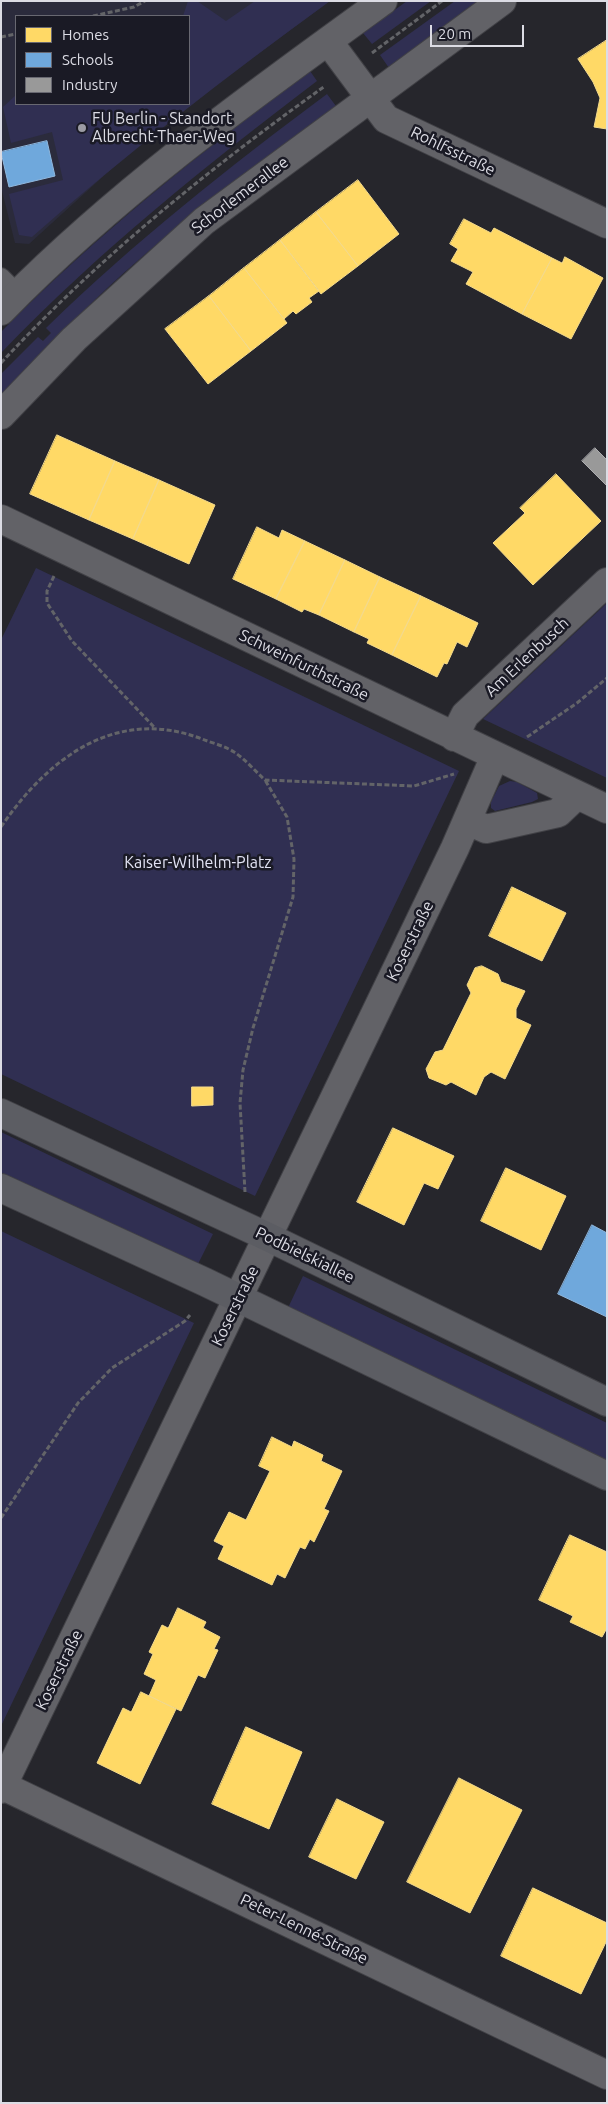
<!DOCTYPE html>
<html>
<head>
<meta charset="utf-8">
<style>
	body { margin:0 }
	#map { position:relative; width:608px; height:2104px; overflow:hidden; background:#26262c; font-family:Ubuntu,sans-serif }
	canvas { display:block }
	.frame { position:absolute; inset:0; border:2px solid #dcdce4; pointer-events:none }
	.legend { position:absolute; left:15px; top:15px; width:175px; height:90px; box-sizing:border-box; background:#1a1a25; border:1px solid #686871; margin:0; padding:6px 9px; list-style:none; font-size:15px; color:#dcdce4 }
	.legend li { display:flex; align-items:center; gap:10px; height:25px }
	.legend b { width:25px; border:1px solid #686871 }
	.scale { position:absolute; left:430px; top:25px; width:94px; height:22px; box-sizing:border-box; border:2px solid #dcdce4; border-top:0; padding-left:6px; font-size:15px; line-height:18px; white-space:nowrap; color:#dcdce4; -webkit-text-stroke:4px #1a1a25; paint-order:stroke }
</style>
</head>
<body>
<div id="map">
<canvas width="608" height="2104"></canvas>
<div class="frame"></div>
<ul class="legend">
<li><b style="height:14px;background:#ffd966"></b>Homes</li>
<li><b style="height:14px;background:#6fa8dc"></b>Schools</li>
<li><b style="height:14px;background:#999"></b>Industry</li>
</ul>
<div class="scale">20 m</div>
</div>
<script>
const context = document.querySelector('canvas').getContext('2d');
context.lineJoin = 'round';
function paint(path, color) { context.fillStyle = color; context.fill(path, 'evenodd'); }
function strokePath(path, color, width, dash) { context.strokeStyle = color; context.lineWidth = width; context.lineCap = dash ? 'butt' : 'round'; context.setLineDash(dash || []); context.stroke(path); }
function label(font, color, halo, rows, align = 'center') {
  context.font = font + ' Ubuntu,sans-serif'; context.lineWidth = 5; context.setLineDash([]); context.textBaseline = 'middle'; context.strokeStyle = halo; context.fillStyle = color; for (const [text, x, y, turn = 0] of rows) {
    context.save(); context.translate(x, y); context.rotate((+turn || 0) * Math.PI / 180); context.textAlign = isNaN(turn) ? turn : align; if (halo) context.strokeText(text, 0, 0); context.fillText(text, 0, 0); context.restore();
  }
}
paint(new Path2D(`
	M1,1H330L244,64L131,151L29,244L15,243L1,187ZM16,16H189V104H16Z`), '#2b2b3c');
paint(new Path2D(`
	M188,1H197L226,21L255,1H330C227,76 127,153 32,237L19,235L9,194L63,180L52,132L11,143L3,107L16,95V104H189V16H183Z
	M407,1H431L372,44L363,33Z
	M455,1H481L389,68L380,55Z
	M310,71L317,81C205,166 99,251 1,353V332C96,235 201,152 310,71Z
	M327,94L336,106C269,155 204,203 142,257C92,300 46,348 1,396V374L38,337L43,341L51,333L46,328C134,242 229,167 327,94Z
	M36,568L459,771L255,1196L1,1074V640Z
	M607,603V778L483,719Z
	M510,781L517,782L537,793L538,799L532,802L495,811L491,808V802L499,786Z
	M1,1132L213,1234L197,1266L1,1173Z
	M1,1231L194,1323L1,1726Z
	M303,1276L607,1423V1463L287,1310Z`), '#302f52');
const homes = new Path2D(`
	M607,40V129L594,127L600,98L593,82L578,59Z
	M358,180L399,234L358,266L316,212Z
	M316,212L358,266L321,294L280,240Z
	M464,219L491,233L494,228L552,258L522,314L466,284L473,272L451,261L458,249L450,244Z
	M280,240L319,291L309,298L312,302L296,314L293,311L284,319L244,268Z
	M565,257L603,278L571,339L522,314L552,258L562,263Z
	M244,268L287,323L251,351L209,296Z
	M209,296L251,351L208,384L165,329Z
	M57,435L115,461L89,520L30,494Z
	M115,461L159,480L133,539L89,520Z
	M556,474L601,521L533,585L493,543L525,513L520,508Z
	M159,480L215,505L189,564L133,539Z
	M257,527L279,538L282,530L305,541L276,599L233,579Z
	M305,541L345,560L319,615L304,609L302,612L276,599Z
	M345,560L380,577L354,632L319,615Z
	M380,577L421,596L392,655L367,643L369,639L354,632Z
	M421,596L478,623L467,647L457,642L447,664L444,663L437,677L392,655Z
	M512,887L566,913L542,961L489,936Z
	M482,966L498,974L501,982L525,991L516,1009V1018L531,1025L505,1079L491,1072L484,1077L476,1095L451,1082L446,1085L429,1078L426,1069L435,1052L443,1050L471,993L467,985L475,968Z
	M192,1087H213V1105L192,1106Z
	M393,1128L454,1156L438,1189L424,1183L404,1225L357,1202Z
	M506,1168L566,1196L541,1250L481,1221Z
	M272,1437L292,1447L294,1441L323,1455L321,1461L342,1471L324,1509L329,1511L314,1542L310,1539L305,1549L300,1547L285,1578L277,1574L272,1585L218,1559L224,1546L214,1541L229,1512L246,1520L270,1471L259,1466Z
	M570,1535L607,1552V1628L602,1637L570,1622L573,1616L539,1600Z
	M178,1608L206,1622L203,1628L220,1637L214,1649L218,1650L205,1678L198,1675L181,1711L149,1696L156,1680L144,1674L153,1654L149,1652L162,1625L168,1628Z
	M141,1692L176,1709L140,1784L97,1763L123,1708L131,1712Z
	M246,1727L302,1752L269,1829L212,1804Z
	M459,1778L522,1810L470,1913L407,1882Z
	M337,1799L384,1822L356,1879L309,1857Z
	M533,1888L607,1923V1940L581,1994L501,1956Z`);
paint(homes, '#ffd966');
strokePath(homes, '#f4da8c', 1);
const schools = new Path2D(`
	M47,141L55,176L9,187L1,152Z
	M592,1225L607,1233V1317L558,1294Z`);
paint(schools, '#6fa8dc');
strokePath(schools, '#90b8de', 1);
const industry = new Path2D(`
	M595,448L607,460V486L582,461Z`);
paint(industry, '#999');
strokePath(industry, '#adadb0', 1);
const lane = new Path2D(`
	M1,277L18,294`);
const street = new Path2D(`
	M328,41L386,119L607,224
	M1,311C116,193 249,98 383,1
	M1,415L74,339L204,221L502,1
	M1,519L607,809
	M454,737L465,715L607,582
	M468,821L486,829L558,813L577,795
	M1,1785L607,2075
	M1,1789L455,848L495,756`);
const secondary = new Path2D(`
	M1,1113L268,1237L607,1402
	M1,1188L205,1282L607,1476`);
strokePath(lane, '#414146', 20);
strokePath(street, '#414146', 30);
strokePath(secondary, '#414146', 30);
strokePath(new Path2D(`
	M93,16L134,7L145,1
	M1,37L16,34
	M372,53L442,1
	M1,363C97,259 210,168 325,86
	M54,576L47,591V603L72,641L155,728
	M527,737L577,703L607,678
	M1,827C48,758 116,706 202,739C212,743 225,746 234,752C245,759 255,771 265,780L414,786L454,774
	M245,1192L240,1103L243,1070L253,1028L293,897L294,859L287,817L265,780
	M1,1518L78,1403L112,1368L185,1321L190,1315`), '#636468', 3, [5, 2.5]);
strokePath(lane, '#626267', 18);
strokePath(street, '#626267', 28);
strokePath(secondary, '#5c5d63', 28);
for (const [x, y, r, color] of [
	[82,128,5,"#9c9ca4"]
]) { const dot = new Path2D(); dot.arc(x, y, r, 0, 2 * Math.PI); context.fillStyle = color; context.fill(dot); strokePath(dot, '#1a1a25', 2); }
label('16px', '#dcdce4', '#1a1a25', [
	["FU Berlin - Standort",92,119],
	["Albrecht-Thaer-Weg",92,137]
], 'left');
label('16px', '#dcdce4', '#1a1a25', [
	["Rohlfsstraße",453,151,26],
	["Schorlemerallee",240,195,-37],
	["Am Erlenbusch",527,657,-43],
	["Schweinfurthstraße",304,665,26],
	["Koserstraße",410,941,-64],
	["Podbielskiallee",305,1255,26],
	["Koserstraße",235,1306,-64],
	["Koserstraße",59,1670,-64],
	["Peter-Lenné-Straße",304,1929,26]
]);
label('16px', '#e2e3f4', '#1a1a25', [
	["Kaiser-Wilhelm-Platz",198,863]
]);
</script>
</body>
</html>
